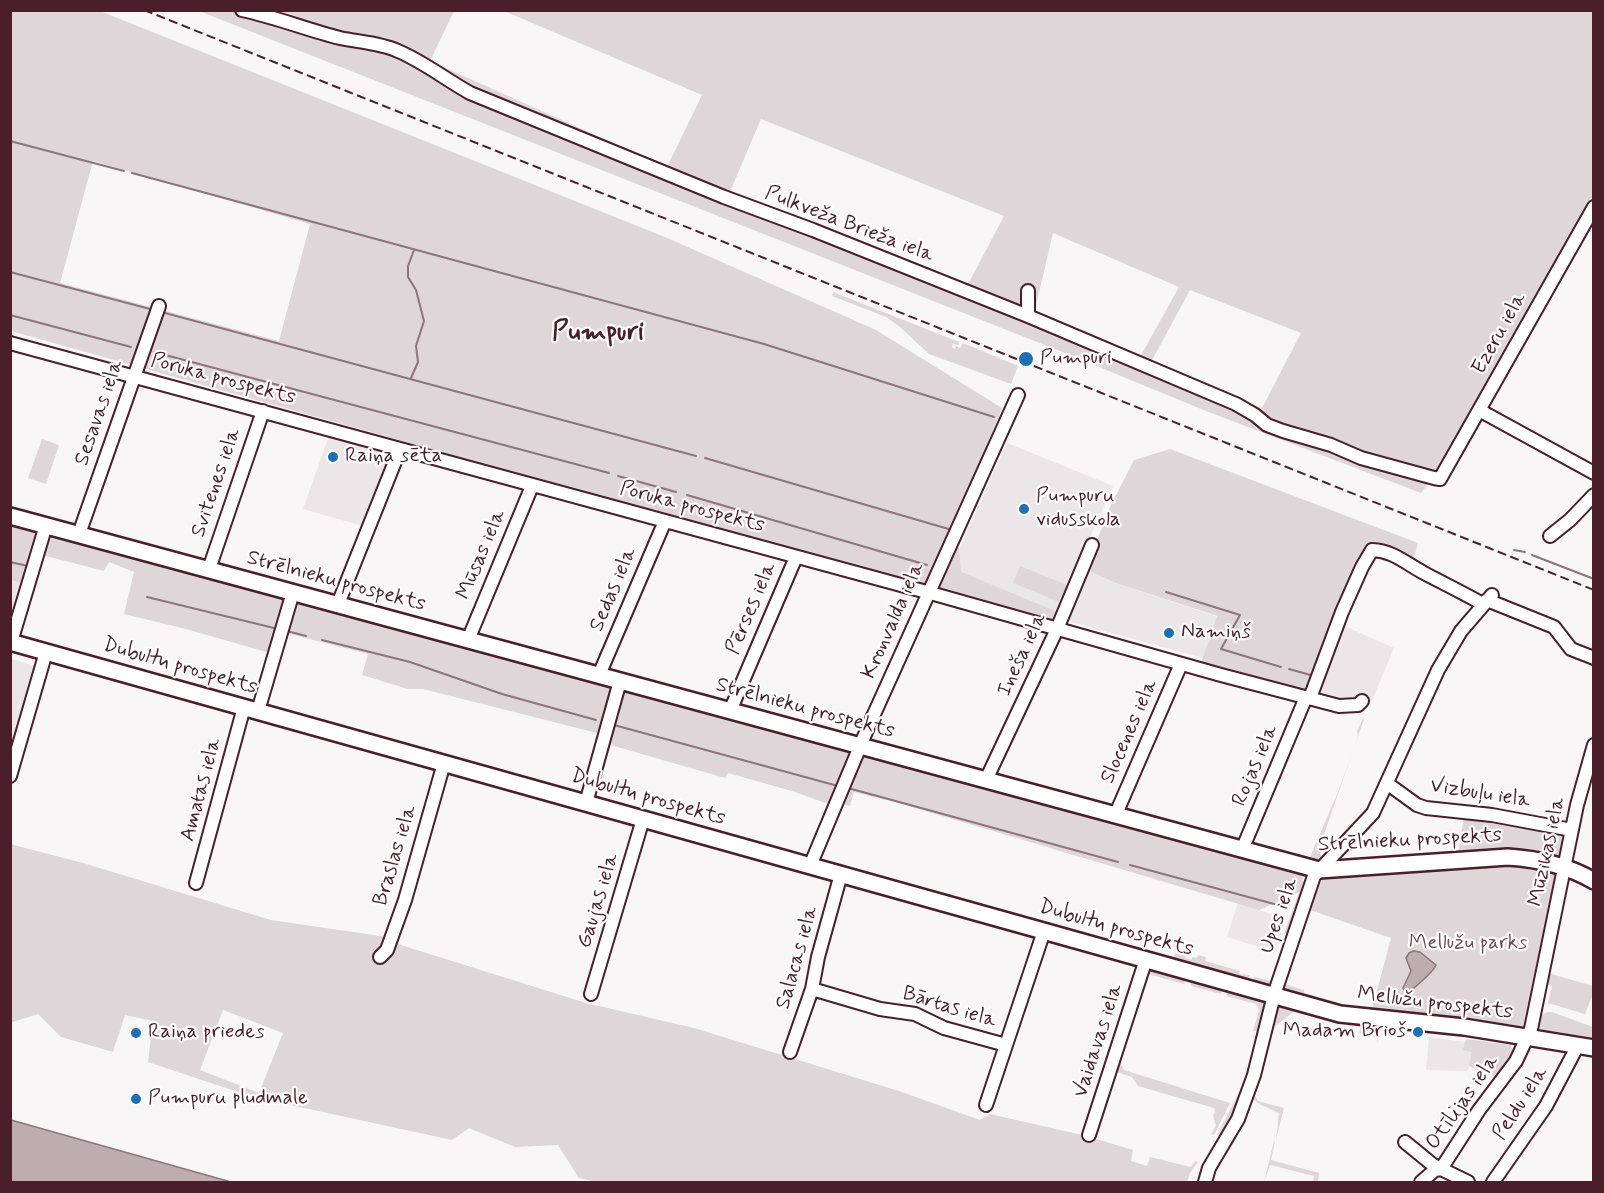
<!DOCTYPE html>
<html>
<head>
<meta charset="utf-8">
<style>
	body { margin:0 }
	#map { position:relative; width:1604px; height:1193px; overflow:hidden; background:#f8f6f7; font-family:Mynerve,sans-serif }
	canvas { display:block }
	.frame { position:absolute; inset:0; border:12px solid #4a1f2b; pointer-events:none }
</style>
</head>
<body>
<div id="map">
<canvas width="1604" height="1193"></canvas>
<div class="frame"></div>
</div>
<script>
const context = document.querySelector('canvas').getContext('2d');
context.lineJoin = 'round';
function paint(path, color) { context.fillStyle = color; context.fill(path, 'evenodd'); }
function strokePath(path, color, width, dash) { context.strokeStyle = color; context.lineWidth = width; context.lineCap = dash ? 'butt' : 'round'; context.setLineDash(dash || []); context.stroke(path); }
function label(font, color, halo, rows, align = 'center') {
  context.font = font + ' Mynerve,sans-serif'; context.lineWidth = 4.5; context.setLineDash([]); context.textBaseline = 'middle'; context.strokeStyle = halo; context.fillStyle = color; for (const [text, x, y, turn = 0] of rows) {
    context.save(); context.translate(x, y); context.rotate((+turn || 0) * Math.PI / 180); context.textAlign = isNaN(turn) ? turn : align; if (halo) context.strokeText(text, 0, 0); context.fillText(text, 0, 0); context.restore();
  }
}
paint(new Path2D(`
	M330,433L391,451L363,526L303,509Z
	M1007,443L1113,486L1053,619L945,580Z
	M1086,569L1113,582L1217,617L1203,658L1064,620Z
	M11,580L25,584L11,630Z
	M1342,625L1394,648L1370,705L1357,700L1354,704L1314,694Z
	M11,659L36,666L11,759Z
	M1238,902L1286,920L1275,952L1227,937Z
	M1429,1037L1479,1044L1467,1071L1426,1070Z`), '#ebe6e8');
paint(new Path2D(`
	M10,11H100L665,237L876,330L1002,408L954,526L958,539L961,572L1060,613L1056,621L1051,623L1032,618L11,331ZM93,161L310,224L279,341L60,283Z
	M199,11H454L430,61L667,167L702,95L504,11H1593V198L1454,450L1421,493L1206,411L1070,355ZM761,119L1004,216L966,288L729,194ZM1053,233L1179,287L1140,357L1034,314ZM1190,290L1301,333L1262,408L1151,362Z
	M833,292L959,342V345L953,344L952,347L955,349L956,346L960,348L963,343L1018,366L1011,384L929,354L900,327L886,317L832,296Z
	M42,439L59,445L46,484L28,478Z
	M1170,449L1418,543L1412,565L1372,550L1304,691L1200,666L1217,616L1113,582L1086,569L1109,509L1134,460Z
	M10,520L36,531L38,537L25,584L11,580Z
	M61,533L286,598L270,653L186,629L124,614L134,572L109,562L104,571L42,555C42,543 50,536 61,533Z
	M1020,566L1067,585L1059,602L1013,583Z
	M294,600L609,682L613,689L601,734L423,689H408L362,675L368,654L286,633Z
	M623,689L845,747L850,752L851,759L831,805L795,792L728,773L725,778L607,744Z
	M1363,718L1364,719L1320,846L1318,845L1316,849L1319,850L1323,863L1285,853V851L1310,857L1338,792L1358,737L1357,731Z
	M865,753L1305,872L1302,881L1306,882L1289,933L1284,934L1299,892L1259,910L895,802L854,792L850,806L842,804L861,755Z
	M1472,815L1567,835L1561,859L1518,850L1465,851H1460L1458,854L1464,817Z
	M10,844L83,863L271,920L387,937L401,945L586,1003L694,1028L899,1091L980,1120L990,1114L1082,1135L1088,1140L1096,1139L1133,1150L1131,1161L1147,1166L1150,1157L1191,1167L1195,1161L1198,1162L1190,1173L1187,1182H597L579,1178L558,1145L515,1147L469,1128L452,1140L253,1097L148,1062L153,1021L125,1015L113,1052L61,1037L38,1014L13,1022L11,1021ZM223,1010L283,1033L259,1093L200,1070Z
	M1507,861L1558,871L1526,1028L1519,1031L1371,1013L1391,938L1310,910L1321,880L1326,874Z
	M1285,940L1286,942L1273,983L1267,988L1252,984L1254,977L1272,981Z
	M1176,952L1186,955L1185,958L1191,960L1192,957L1197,958L1198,955L1206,957L1205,961L1240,971L1239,974L1250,975L1248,983L1171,962Z
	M1148,967L1186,978L1184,984L1148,974L1140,999L1136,998Z
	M1548,973L1593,986V994L1585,1014L1548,1003L1552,986L1544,983Z
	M1190,979L1223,984L1221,994L1191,986Z
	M1282,983L1304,990V993L1336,1002L1335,1007L1280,990Z
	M1229,986L1264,998V1003L1268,1004L1261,1031H1253L1259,1010L1256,1004L1226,996Z
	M1277,1003L1327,1017L1326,1021L1295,1011L1274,1027L1272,1025Z
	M1552,1012L1593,1027V1042L1539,1033L1536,1028C1538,1018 1541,1012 1552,1012Z
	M1340,1022L1366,1026V1028H1369V1026L1379,1027L1377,1044V1037L1359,1033L1361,1027L1340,1023Z
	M1466,1039L1511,1045L1513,1053L1499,1078L1469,1066L1472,1052L1463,1050Z
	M1265,1056L1255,1096L1258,1101L1284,1108L1276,1139L1279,1113L1259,1104L1251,1097Z
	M1118,1057L1121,1058L1120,1062L1124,1070L1230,1103L1214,1135L1211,1134L1216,1125L1213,1115L1215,1113L1214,1108L1138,1086L1132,1077L1117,1072L1116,1065Z
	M1255,1058L1225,1138L1217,1135L1245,1081L1251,1059Z
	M1274,1141L1275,1142L1271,1160L1319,1173L1318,1182H1313L1314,1176L1270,1165L1264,1182Z`), '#ded6d9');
const water = new Path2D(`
	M1413,951L1420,952L1436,965C1433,973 1416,986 1409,992H1405L1403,988L1411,971L1406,958L1409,953Z
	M11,1120L231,1182H11Z`);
paint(water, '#bdadb0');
strokePath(water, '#8f747b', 1.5);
strokePath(new Path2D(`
	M10,141L124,171
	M132,173L764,344L994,417
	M10,272L150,309
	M165,313L696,456
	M10,315L131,347
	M154,352L609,473
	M411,378L418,362L416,346L424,321L416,290L408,277V266L414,250
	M705,458L952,530
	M618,476L676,492
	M687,495L927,565
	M1514,550L1525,552
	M1532,555L1594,579
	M10,562L28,566
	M1166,592L1240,615L1221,649L1281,667
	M147,597L274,628
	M287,631L306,636
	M322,640L410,662L502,694L596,720
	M1289,669L1314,676
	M614,725L838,786
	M848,788L1118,862
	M1130,865L1289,908`), '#8f747b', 2);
const minor = new Path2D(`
	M242,10C276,17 307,30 340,38C359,42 381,43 398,51C424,62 445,79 470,93L724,197L813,230L1028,316L1236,404L1255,415L1267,425L1283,431L1331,445L1361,458L1434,478L1440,479L1594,207
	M1028,291V316
	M10,343L934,594L1221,675L1339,706L1358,705L1362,701
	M1479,410L1594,473
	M79,534L159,306
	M1550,536L1570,520L1594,495
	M209,569L263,411
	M1487,600L1554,627L1571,649L1594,658
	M338,604L400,449
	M468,640L532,486
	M11,642L46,525
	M599,675L665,521
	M1310,698L1342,612L1362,567L1372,550C1394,551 1405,563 1424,573C1443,583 1463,593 1483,604
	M258,711L293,592
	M730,711L796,557
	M10,776L46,652
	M986,780L1057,629L1092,545
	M1388,784L1417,805L1426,808L1492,815L1572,830
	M586,803L620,681
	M1115,816L1181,664
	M1242,850L1306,697
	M810,866L866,732L1018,395
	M196,883L244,707
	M380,957L387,950L405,900L444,763
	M812,989L880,1009L915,1014L944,1028L1006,1045
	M591,994L643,819
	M790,1052L812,989L818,957L841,874
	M986,1105L1044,931
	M1089,1135L1146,959
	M1405,1142L1433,1165L1468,1182
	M1205,1182L1209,1168L1238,1119L1254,1075L1274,995L1314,876L1373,813L1438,670L1461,631L1492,595
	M1421,1182L1435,1170L1441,1169L1479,1110L1516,1061L1531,1029L1577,805L1594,745
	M1493,1182L1546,1106L1578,1045`);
const major = new Path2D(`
	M10,516L1319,870L1508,857C1539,859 1567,865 1594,881
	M10,642L1340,1014L1464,1027L1594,1048`);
strokePath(minor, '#4a1f2b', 16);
strokePath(major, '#4a1f2b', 20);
strokePath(minor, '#fff', 12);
strokePath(major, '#fff', 15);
strokePath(new Path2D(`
	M144,10L1594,590`), '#4a1f2b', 2, [9, 4.5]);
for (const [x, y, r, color] of [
	[1026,359,8,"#1f6fb2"],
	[333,457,6,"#1f6fb2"],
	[1024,509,6,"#1f6fb2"],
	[1169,633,6,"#1f6fb2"],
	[1418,1032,6,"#1f6fb2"],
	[136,1033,6,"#1f6fb2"],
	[136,1099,6,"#1f6fb2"]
]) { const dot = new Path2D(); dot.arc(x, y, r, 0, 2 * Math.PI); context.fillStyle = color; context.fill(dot); strokePath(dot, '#fff', 2); }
label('21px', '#4a1f2b', '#fff', [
	["Pulkveža Brieža iela",849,225,21],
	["Ezeru iela",1500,334,-61],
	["Poruka prospekts",223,380,15],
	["Sesavas iela",100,413,-71],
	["Svitenes iela",217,483,-71],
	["Poruka prospekts",692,508,15],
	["Mūsas iela",482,555,-67],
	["Strēlnieku prospekts",336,582,15],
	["Sedas iela",614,590,-67],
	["Pērses iela",752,609,-67],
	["Kronvalda iela",894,621,-66],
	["Ineša iela",1023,655,-65],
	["Dubultu prospekts",180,667,16],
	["Strēlnieku prospekts",805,709,15],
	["Slocenes iela",1130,732,-66],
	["Rojas iela",1256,766,-67],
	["Amatas iela",202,790,-75],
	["Vizbuļu iela",1480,794,9],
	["Dubultu prospekts",648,798,16],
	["Strēlnieku prospekts",1410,841,-3],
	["Mūzikas iela",1548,852,-78],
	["Braslas iela",396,856,-73],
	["Gaujas iela",599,901,-73],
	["Upes iela",1280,916,-71],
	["Dubultu prospekts",1116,929,16],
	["Salacas iela",798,958,-74],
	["Mellužu prospekts",1435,1004,7],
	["Bārtas iela",949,1008,17],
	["Vaidavas iela",1099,1041,-72],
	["Otīlijas iela",1463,1103,-55],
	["Peldu iela",1521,1104,-57]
]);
label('21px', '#4a1f2b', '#fff', [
	["Pumpuri",1040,359],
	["Raiņa sēta",345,457],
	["Pumpuru",1036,497],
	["vidusskola",1036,521],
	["Namiņš",1181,633],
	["Madam Brioš",1406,1032,"right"],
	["Raiņa priedes",148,1033],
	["Pumpuru pludmale",148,1099]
], 'left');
label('21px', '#6f4d56', '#fff', [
	["Mellužu parks",1468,944]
]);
label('bold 27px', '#4a1f2b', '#fff', [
	["Pumpuri",598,333]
]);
</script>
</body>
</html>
